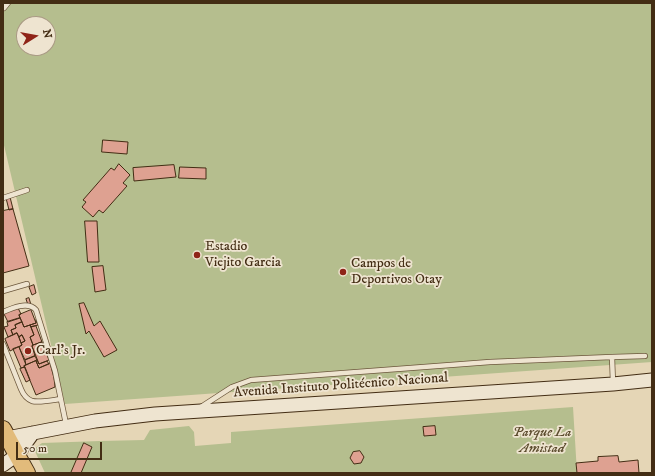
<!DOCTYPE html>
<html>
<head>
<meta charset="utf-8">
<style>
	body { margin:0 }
	#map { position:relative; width:655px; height:476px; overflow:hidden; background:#e5d6b6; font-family:"IM FELL DW Pica",serif }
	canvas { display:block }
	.frame { position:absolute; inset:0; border:4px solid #432d14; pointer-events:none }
	.north { position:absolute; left:16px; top:16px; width:40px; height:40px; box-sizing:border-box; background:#eee4d0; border:1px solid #aa9b85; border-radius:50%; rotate:79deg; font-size:11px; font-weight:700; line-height:16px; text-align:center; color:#432d14 }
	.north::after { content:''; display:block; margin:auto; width:14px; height:18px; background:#8f2418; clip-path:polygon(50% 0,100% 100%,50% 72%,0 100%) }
	.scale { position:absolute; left:16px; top:442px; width:86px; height:18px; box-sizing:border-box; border:2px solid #432d14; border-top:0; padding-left:5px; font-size:12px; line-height:14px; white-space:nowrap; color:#432d14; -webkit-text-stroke:3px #eee4d0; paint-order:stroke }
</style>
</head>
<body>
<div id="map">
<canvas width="655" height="476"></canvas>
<div class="frame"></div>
<div class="north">N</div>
<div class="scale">50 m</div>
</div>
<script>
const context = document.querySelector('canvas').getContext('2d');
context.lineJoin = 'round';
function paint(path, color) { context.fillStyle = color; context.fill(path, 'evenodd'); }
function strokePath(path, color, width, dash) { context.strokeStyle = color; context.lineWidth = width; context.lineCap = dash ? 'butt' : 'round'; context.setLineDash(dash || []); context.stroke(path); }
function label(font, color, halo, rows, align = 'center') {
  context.font = font + ' "IM FELL DW Pica",serif'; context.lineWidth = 3.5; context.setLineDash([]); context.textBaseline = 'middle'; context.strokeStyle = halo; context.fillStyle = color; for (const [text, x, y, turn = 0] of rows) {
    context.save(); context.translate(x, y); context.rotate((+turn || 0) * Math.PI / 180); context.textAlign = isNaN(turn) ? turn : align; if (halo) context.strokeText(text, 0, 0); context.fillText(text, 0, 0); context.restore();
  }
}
paint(new Path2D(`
	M3,3H652V362L65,404L3,141ZM24,24H48V48H24Z
	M573,407L577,473H45L34,449L42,443L100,441L144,440L150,430L189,426L194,432L195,446L231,443V432Z`), '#b5be8e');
const building = new Path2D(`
	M103,140L128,142L127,154L102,152Z
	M119,164L130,175L123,183L127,186L103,213L99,210L93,217L82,207L86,202L83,200L111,168L114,170Z
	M174,165L176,177L134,181L133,168Z
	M180,167L206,168V179L179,178Z
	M10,197L13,209L9,210L6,198Z
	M13,209L29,266L3,273V211Z
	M85,221H97L99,262H88Z
	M103,266L106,290L95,292L92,267Z
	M34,285L36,293L32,295L29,287Z
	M29,298L31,305H28L26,299Z
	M84,303L94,326L100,321L117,350L104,357L89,331L86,334L79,304Z
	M18,308L21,314L19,315L20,318L8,322L4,314Z
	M31,310L36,323L24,327L19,315Z
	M20,318L22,322L15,325L16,328L11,330L13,335L8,337L4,327L8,326L7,322Z
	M36,320L38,325L31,327L30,325L36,323Z
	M22,322L24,327L30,325L34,335L30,337L33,345L32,346L35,356L25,360L19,347L22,345L21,343L25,341L22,335L19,337L17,333L13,335L11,330L16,328L15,325Z
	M36,326L42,342L33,345L30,337L34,335L31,327Z
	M17,333L22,345L10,351L5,339Z
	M22,335L25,341L21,343L19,337Z
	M42,342L49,360L39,364L32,346Z
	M19,347L26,365L24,366L25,367L21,368L13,349Z
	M35,356L37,360L26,365L25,360Z
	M37,360L39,364L47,361L49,364L39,368L36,361Z
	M36,361L39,368L50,363L54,378L55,387L36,395L24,366Z
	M25,367L30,380L26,382L20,369Z
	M435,426L436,435L424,436L423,427Z
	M84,443L92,447L81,473H71Z
	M360,451L364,457L361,463L354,464L350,458L353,452Z
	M618,456L619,462L638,460L639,473H577L576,463L598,461V457Z`);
paint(building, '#dea191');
strokePath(building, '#432d14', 1);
const lane = new Path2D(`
	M4,8L8,3
	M3,198L27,190
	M3,291L27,284
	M3,312C12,308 28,301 36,310L55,371L66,424
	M3,344L21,389C23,394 27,399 32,401C39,403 53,400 61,399
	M613,383L612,357L645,356
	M201,407L232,387L251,380L490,362L612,357`);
const secondary = new Path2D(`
	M3,441L7,438L33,433L95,421L155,414L613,384L652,380
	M3,465L17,455L33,433`);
const highway = new Path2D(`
	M3,429L17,455L27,473`);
strokePath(lane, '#6c573c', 6);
strokePath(secondary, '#432d14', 15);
strokePath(highway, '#432d14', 18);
strokePath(lane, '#eee4d0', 4.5);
strokePath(secondary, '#eee4d0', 13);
strokePath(highway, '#e2bb7b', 16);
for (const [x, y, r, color] of [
	[197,255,4,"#8f2418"],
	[343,272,4,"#8f2418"],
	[28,351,4,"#8f2418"]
]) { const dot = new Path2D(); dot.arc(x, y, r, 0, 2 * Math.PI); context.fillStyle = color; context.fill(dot); strokePath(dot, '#eee4d0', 1.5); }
label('14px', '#432d14', '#eee4d0', [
	["Estadio",205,247],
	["Viejito Garcia",205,263],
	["Campos de",351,264],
	["Deportivos Otay",351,280],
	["Carl's Jr.",36,351]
], 'left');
label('14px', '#432d14', '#eee4d0', [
	["Avenida Instituto Politécnico Nacional",341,386,-4]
]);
label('italic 14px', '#5a4a2c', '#eee4d0', [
	["Parque La",542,433],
	["Amistad",542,449]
]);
</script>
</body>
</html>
